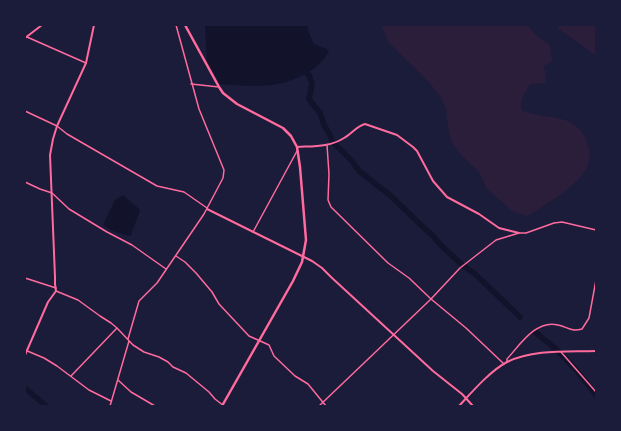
<!DOCTYPE html>
<html>
<head>
<meta charset="utf-8">
<style>
	body { margin:0 }
	#map { position:relative; width:621px; height:431px; overflow:hidden; background:#1b1b3a; font-family:Merriweather,serif }
	canvas { display:block }
	.frame { position:absolute; inset:0; border:26px solid #1b1b3a; pointer-events:none }
</style>
</head>
<body>
<div id="map">
<canvas width="621" height="431"></canvas>
<div class="frame"></div>
</div>
<script>
const context = document.querySelector('canvas').getContext('2d');
context.lineJoin = 'round';
function paint(path, color) { context.fillStyle = color; context.fill(path, 'evenodd'); }
function strokePath(path, color, width, dash) { context.strokeStyle = color; context.lineWidth = width; context.lineCap = dash ? 'butt' : 'round'; context.setLineDash(dash || []); context.stroke(path); }
paint(new Path2D(`
	M381,25H527L538,37L550,45L552,62L544,66L546,83L531,84C525,91 519,101 522,110C539,118 558,115 572,123C579,127 584,134 587,142C602,175 553,199 531,214L527,216L516,213L510,209L487,189L479,172L462,156L451,141L449,134L446,109L441,98L429,82L389,43Z
	M558,25H596V54L592,53L558,28Z`), '#2a1e3b');
paint(new Path2D(`
	M205,25H308V31L314,44L329,50C324,62 316,68 305,74C275,90 252,86 220,84L207,60Z
	M123,195L140,210L131,235L129,236L113,231L103,225L115,200Z`), '#12122b');
strokePath(new Path2D(`
	M306,73L309,75L312,84L309,99L320,113L324,125L330,135L332,141L352,161L359,171L391,196L425,229C432,233 434,238 439,243C448,252 463,267 474,273L520,317
	M535,332L556,349L578,372L596,395
	M25,388L46,406`), '#12122b', 5.5);
strokePath(new Path2D(`
	M27,37L86,63
	M191,84L219,87
	M25,111L57,126L67,134L157,186L184,192L207,208
	M25,182L40,189L52,193L69,209L107,232L132,245L166,269
	M253,232L297,151
	M176,256L185,262L196,273L212,292L219,304L249,336L269,345L274,356L295,376L308,384L326,406
	M25,278L56,288
	M56,291L78,300L100,316L111,323L117,328L133,345L144,352L159,357L168,362L173,367L186,373L209,392L215,399L224,406
	M128,339L139,301L157,283L204,214L223,178L224,170L199,109L176,25
	M25,350L44,358L57,366L89,390L111,401
	M561,352L596,392
	M507,362V359C519,346 536,319 558,325C568,327 570,332 582,329L589,318L596,280
	M504,364L466,328L431,299L460,268L496,240L519,233H526L554,223L562,222L596,230
	M71,376L117,328
	M118,380L131,392L155,406
	M110,406L129,341
	M319,406L431,299L409,278L388,263L331,207L328,200L329,174L327,145`), '#ff6b9d', 1.5);
strokePath(new Path2D(`
	M25,38L42,25
	M297,147C313,146 330,147 344,138C351,134 357,126 365,124L397,135L413,147L417,151L433,181L447,197L479,214L499,228L519,233
	M207,209L312,261L322,268L331,277L433,371L462,394L473,406
	M25,355L48,302L56,291L55,284V277L50,155L53,139L57,126L86,63L94,25`), '#ff6b9d', 2);
strokePath(new Path2D(`
	M459,406C472,392 490,371 507,362C534,349 567,352 596,351`), '#ff6b9d', 2);
strokePath(new Path2D(`
	M185,25L219,87L223,93L237,104L283,128L291,136L297,147L300,167L306,240L302,262L293,281L222,406`), '#ff6b9d', 2.5);
</script>
</body>
</html>
